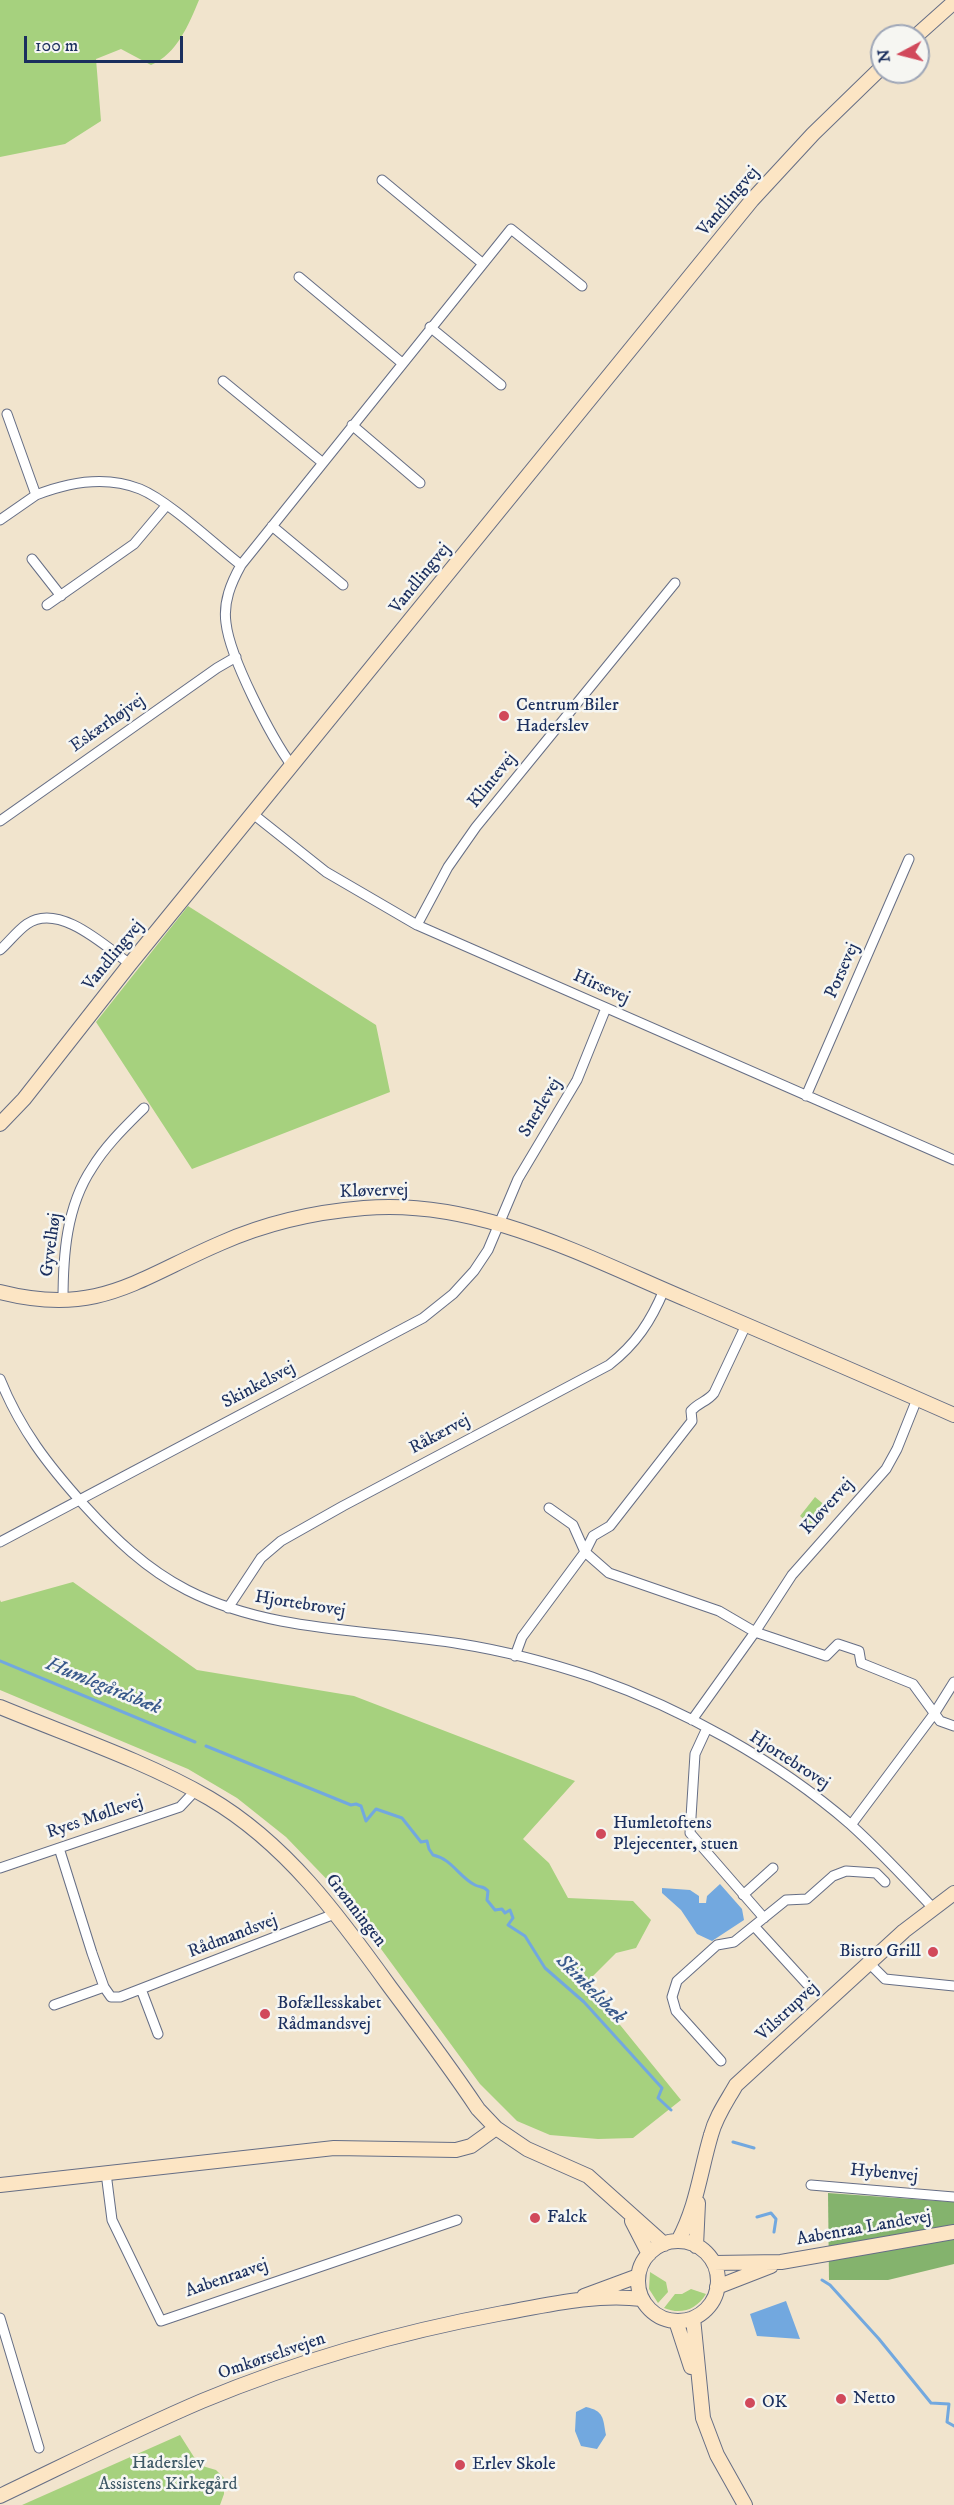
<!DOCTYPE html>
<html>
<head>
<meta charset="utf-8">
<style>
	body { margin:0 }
	#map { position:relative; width:954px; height:2505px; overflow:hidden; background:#f1e4cd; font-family:"IM FELL DW Pica",serif }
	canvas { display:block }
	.north { position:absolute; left:870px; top:24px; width:60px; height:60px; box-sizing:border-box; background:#f6f6f2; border:2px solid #9ea6b7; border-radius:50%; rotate:263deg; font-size:16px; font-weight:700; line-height:24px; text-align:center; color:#1b2f5e }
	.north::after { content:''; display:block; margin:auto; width:21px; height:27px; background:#d1495b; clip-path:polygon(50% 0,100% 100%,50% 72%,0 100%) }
	.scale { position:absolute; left:24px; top:36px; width:159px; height:27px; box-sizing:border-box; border:3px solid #1b2f5e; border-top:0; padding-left:8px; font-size:18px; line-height:21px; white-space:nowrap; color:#1b2f5e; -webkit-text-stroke:4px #f6f6f2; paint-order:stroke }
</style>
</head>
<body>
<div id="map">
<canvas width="954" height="2505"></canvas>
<div class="north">N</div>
<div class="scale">100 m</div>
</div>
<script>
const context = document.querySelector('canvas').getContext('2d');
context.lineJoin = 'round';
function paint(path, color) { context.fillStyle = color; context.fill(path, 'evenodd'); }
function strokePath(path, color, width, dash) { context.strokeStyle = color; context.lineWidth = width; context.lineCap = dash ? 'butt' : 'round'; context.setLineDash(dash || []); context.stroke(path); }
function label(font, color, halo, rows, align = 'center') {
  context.font = font + ' "IM FELL DW Pica",serif'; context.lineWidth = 5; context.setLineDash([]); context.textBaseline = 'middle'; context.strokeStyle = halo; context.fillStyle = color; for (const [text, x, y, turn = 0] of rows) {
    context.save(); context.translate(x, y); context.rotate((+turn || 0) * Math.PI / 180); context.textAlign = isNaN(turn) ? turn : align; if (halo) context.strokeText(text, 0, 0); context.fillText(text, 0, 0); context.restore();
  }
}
paint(new Path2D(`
	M0,0H199C189,24 177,54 151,65L121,49L96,59L101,121L65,144L0,157Z
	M188,906L376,1025L390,1092L192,1169L96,1022Z
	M815,1497L827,1507L812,1526L800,1516Z
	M73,1582L197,1670L354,1696L575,1781L523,1839L549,1863L568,1898L633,1901L651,1920L636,1948L616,1953L586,1983L681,2100L633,2138L598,2139L550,2135L517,2121L480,2084L340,1893L286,1837L237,1798L188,1769L0,1690V1600L1,1602Z
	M650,2272L666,2282L668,2292L658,2303L649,2289Z
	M691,2289L706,2294C696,2310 681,2315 664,2308L675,2294H682Z
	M180,2435L199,2465L216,2470L224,2478V2494L220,2505H22Z`), '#a6d17e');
paint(new Path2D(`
	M828,2193L954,2202V2264L888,2280H829Z`), '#84b36d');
paint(new Path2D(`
	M720,1884L742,1909L744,1920L712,1941L697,1934L681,1910L662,1893V1888L690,1890L699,1896V1903H706L707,1896Z
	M786,2301L800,2339L757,2336L750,2314Z
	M586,2407C604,2411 603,2418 606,2435L597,2449L581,2446L575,2431L576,2412Z`), '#72a8df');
strokePath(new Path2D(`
	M0,1661L195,1742
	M206,1746L351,1805L356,1804L361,1806L366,1821L376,1809L402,1818L421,1842L427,1841L429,1849L433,1855C452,1859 459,1877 475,1885C481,1888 483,1885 488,1891L487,1900L495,1910L502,1909L505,1913L510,1910L513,1918L508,1925L525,1936L545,1968L584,2002L662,2088L658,2098L671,2110
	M733,2142L754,2148
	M757,2217L771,2213L776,2219L774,2232
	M822,2280L830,2285L879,2339L931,2403L949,2404L947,2422L954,2426`), '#72a8df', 3);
const street = new Path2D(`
	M382,180L482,263
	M299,277L402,363
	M430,327L501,385
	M223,381L323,463
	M7,414L36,495C69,482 105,475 140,489C169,501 214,544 241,565
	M352,425L420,483
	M0,520L36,495
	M272,526L343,585
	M32,559L61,596
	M47,605L134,544L166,506
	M292,766C271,737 230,658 226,623C223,602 231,583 241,565L511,229L582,286
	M253,814L326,872L417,925L954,1160
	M0,821L217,668L236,657
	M417,925L448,867L476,827L675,583
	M0,950C9,942 17,931 27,924C59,902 105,946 130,964
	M806,1096L909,859
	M63,1301C63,1256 66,1207 92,1168C106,1145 125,1127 144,1108
	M0,1379C20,1429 48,1465 84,1505C114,1538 146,1569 187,1590C271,1633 370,1629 461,1644C505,1651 550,1663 592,1677C685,1710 776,1760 850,1824C879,1850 906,1879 933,1908
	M549,1508L573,1525L585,1552L609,1573L719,1611L755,1632L826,1656L838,1644L859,1651L861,1663L913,1684L940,1721L954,1726
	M0,1542L423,1318L453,1294L474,1271L488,1250L518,1179L577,1080L606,1008
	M228,1608L261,1558L281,1541L343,1506L609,1365C636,1344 651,1321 664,1290
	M515,1656L522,1637L585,1552L593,1536L610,1526L692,1421L691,1411C699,1402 707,1402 714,1393L746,1325
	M692,1720L755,1632L792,1575L886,1469L897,1449L917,1399
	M707,1728L695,1754L690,1833L764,1918
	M851,1825L934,1714L954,1682
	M59,1848L92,1953L104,1987L111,1997H120L337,1913
	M0,1868L180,1807L195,1791
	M743,1895L773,1868
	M754,1926L807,1984
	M869,1963L885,1979L954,1986
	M141,1989L158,2034
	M54,2005L104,1987
	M721,2061L676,2011L672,1997L677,1981L717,1945L734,1942L786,1900L807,1899L833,1876L846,1871L876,1873L885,1882
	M106,2173L112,2220L161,2321L457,2220
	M811,2185L954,2197
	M0,2318L39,2448`);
const secondary = new Path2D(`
	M916,36L954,2
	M0,1124L24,1099L130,964L752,200L813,134L882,67
	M0,1292C98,1317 137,1279 221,1243C266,1223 315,1212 364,1208C478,1198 586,1257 688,1300C777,1338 866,1376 954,1415
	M0,1707C70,1736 143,1760 209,1798C286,1843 339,1916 390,1987C420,2027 450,2067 478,2109L496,2128L527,2149L588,2176L664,2244
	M0,2185L334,2148L456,2150L471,2146L496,2128
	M632,2221L649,2254
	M678,2241C697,2206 700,2172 711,2135C716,2116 727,2101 736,2085L904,1931L954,1893
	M638 2281a40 40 0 1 1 80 0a40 40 0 1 1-80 0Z
	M696,2246L698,2203
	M714,2263L781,2262L954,2232
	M717,2287L771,2266
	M584,2296L638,2276
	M693,2318L703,2418L717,2455L745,2505
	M676,2321L691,2367
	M0,2496C67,2464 134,2430 202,2401C298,2361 400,2332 503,2313C547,2305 597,2293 642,2299`);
strokePath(street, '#666e85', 11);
strokePath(secondary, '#666e85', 16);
strokePath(street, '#fff', 9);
strokePath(secondary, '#fce5c4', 14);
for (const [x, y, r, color] of [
	[504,716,6,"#d1495b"],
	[601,1834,6,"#d1495b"],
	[933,1952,6,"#d1495b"],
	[265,2014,6,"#d1495b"],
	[535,2218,6,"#d1495b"],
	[841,2399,6,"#d1495b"],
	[750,2403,6,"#d1495b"],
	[460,2465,6,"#d1495b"]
]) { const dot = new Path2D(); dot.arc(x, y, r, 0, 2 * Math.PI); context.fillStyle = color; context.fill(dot); strokePath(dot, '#f6f6f2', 2); }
label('18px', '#1b2f5e', '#f6f6f2', [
	["Vandlingvej",729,202,-50],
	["Vandlingvej",421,579,-51],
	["Eskærhøjvej",108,724,-35],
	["Klintevej",493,781,-51],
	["Vandlingvej",114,956,-51],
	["Porsevej",843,971,-66],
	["Hirsevej",601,988,24],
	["Snerlevej",541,1108,-59],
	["Kløvervej",374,1192,-2],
	["Gyvelhøj",52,1245,-82],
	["Skinkelsvej",259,1386,-28],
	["Råkærvej",440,1435,-28],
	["Kløvervej",828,1507,-48],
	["Hjortebrovej",300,1605,9],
	["Hjortebrovej",789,1761,33],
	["Ryes Møllevej",95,1818,-19],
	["Grønningen",355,1911,52],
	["Rådmandsvej",233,1937,-21],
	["Vilstrupvej",788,2012,-43],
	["Hybenvej",884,2174,5],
	["Aabenraa Landevej",864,2229,-10],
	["Aabenraavej",227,2279,-19],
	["Omkørselsvejen",272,2357,-19]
]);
label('18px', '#1b2f5e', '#f6f6f2', [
	["Centrum Biler",516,706],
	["Haderslev",516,727],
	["Humletoftens",613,1824],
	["Plejecenter, stuen",613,1845],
	["Bistro Grill",921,1952,"right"],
	["Bofællesskabet",277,2004],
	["Rådmandsvej",277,2025],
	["Falck",547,2218],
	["Netto",853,2399],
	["OK",762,2403],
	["Erlev Skole",472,2465]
], 'left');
label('18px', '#3e5866', '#f6f6f2', [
	["Haderslev",168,2464],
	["Assistens Kirkegård",168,2485]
]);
label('italic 20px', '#39598b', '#f6f6f2', [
	["Humlegårdsbæk",103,1687,22],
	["Skinkelsbæk",590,1990,45]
]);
</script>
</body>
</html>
